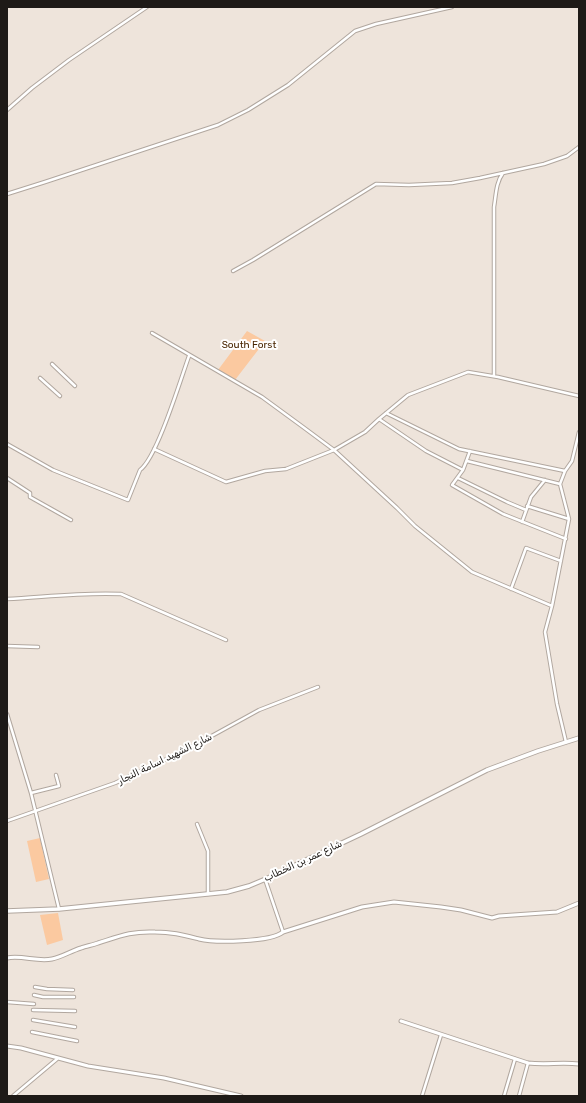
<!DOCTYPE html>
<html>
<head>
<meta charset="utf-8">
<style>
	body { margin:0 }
	#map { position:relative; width:586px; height:1103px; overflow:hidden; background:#eee4db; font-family:Rubik,sans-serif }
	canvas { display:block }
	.frame { position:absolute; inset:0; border:8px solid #1e1a17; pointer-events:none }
</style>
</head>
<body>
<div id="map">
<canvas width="586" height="1103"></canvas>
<div class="frame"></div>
</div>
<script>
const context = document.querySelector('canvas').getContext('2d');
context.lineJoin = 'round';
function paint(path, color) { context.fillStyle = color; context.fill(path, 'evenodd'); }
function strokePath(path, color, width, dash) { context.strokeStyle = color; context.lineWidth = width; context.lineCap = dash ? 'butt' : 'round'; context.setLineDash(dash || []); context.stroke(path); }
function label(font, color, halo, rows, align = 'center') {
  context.font = font + ' Rubik,Cairo,sans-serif'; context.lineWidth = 4; context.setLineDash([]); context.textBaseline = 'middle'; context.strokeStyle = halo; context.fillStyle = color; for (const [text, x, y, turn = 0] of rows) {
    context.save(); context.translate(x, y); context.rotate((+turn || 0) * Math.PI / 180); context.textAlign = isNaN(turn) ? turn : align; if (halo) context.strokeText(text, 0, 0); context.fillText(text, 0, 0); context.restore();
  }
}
paint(new Path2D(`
	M247,331L265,341L235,380L218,370Z
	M40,838L49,879L36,882L27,841Z
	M58,913L63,940L47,945L40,915Z`), '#fbc9a0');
const minor = new Path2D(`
	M7,110L32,88L69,60L147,7
	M7,194L45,182L218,125L248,110L288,85L355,31L376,24L452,7
	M233,271L253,260L376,184L409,185L452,183L480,178L544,164L567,156L579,147
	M152,333L262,397L303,427L334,450L397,508L415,526L472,572L552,606
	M52,364L75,386
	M494,376V207C496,195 496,182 503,173
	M40,378L60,396
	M386,413L459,449L565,471
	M379,419L426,451L463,470
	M7,444L53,470L128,500L140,470C157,458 181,378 189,356
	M154,449L226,482L265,471L286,469L334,450L365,432L379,419L408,395L468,372L498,377L579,396
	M470,451L463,470L452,485L503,514L566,539
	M467,461L560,484
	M7,478L30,493V497L71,520
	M458,478L507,502L526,510
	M527,506L569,519
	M522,522L531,497L545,480
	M511,589L526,548L561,561
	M7,599C45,597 83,592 121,594L226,640
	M7,646L38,647
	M7,714L31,793L59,909
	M566,742L557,704L545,632L552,606L569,519L560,484L565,471L572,461L579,432
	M31,793L59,786L56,775
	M7,821L115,783L188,749L259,710L318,687
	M197,824L208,851V894
	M265,879L283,932
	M35,987L47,989L73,990
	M34,995L43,997H74
	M7,1002L34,1004
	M33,1010L75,1011
	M33,1020L75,1027
	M32,1032L77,1041
	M13,1096L57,1059
	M422,1096L441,1035
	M504,1096L515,1059
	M519,1096L528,1063`);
const tertiary = new Path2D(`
	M7,958C22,955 37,962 52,959C62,957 71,951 81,948C86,946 93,945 98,943C120,936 131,931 155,932C172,932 183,935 199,939C215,943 271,942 283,932L362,907L394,902L441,907L461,910L492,918L499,916L557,912L579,903
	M401,1021L528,1063C546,1065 561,1062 579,1064
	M7,1046L21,1048L88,1066L164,1078L241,1096`);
const secondary = new Path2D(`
	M7,911L59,909L227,892L249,886L268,878L361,834L487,770L538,751L579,738`);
strokePath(minor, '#b1a79f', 4.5);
strokePath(tertiary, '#b1a79f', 5);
strokePath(secondary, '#b1a79f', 5.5);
strokePath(minor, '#fff', 2.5);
strokePath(tertiary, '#fff', 3);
strokePath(secondary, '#fff', 3.5);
label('10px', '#492500', '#fff', [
	["South Forst",249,345]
]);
label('10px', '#1e1a17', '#fff', [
	["شارع الشهيد اسامة النجار",165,759,-26],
	["شارع عمر بن الخطاب",303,861,-25]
]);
</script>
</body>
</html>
